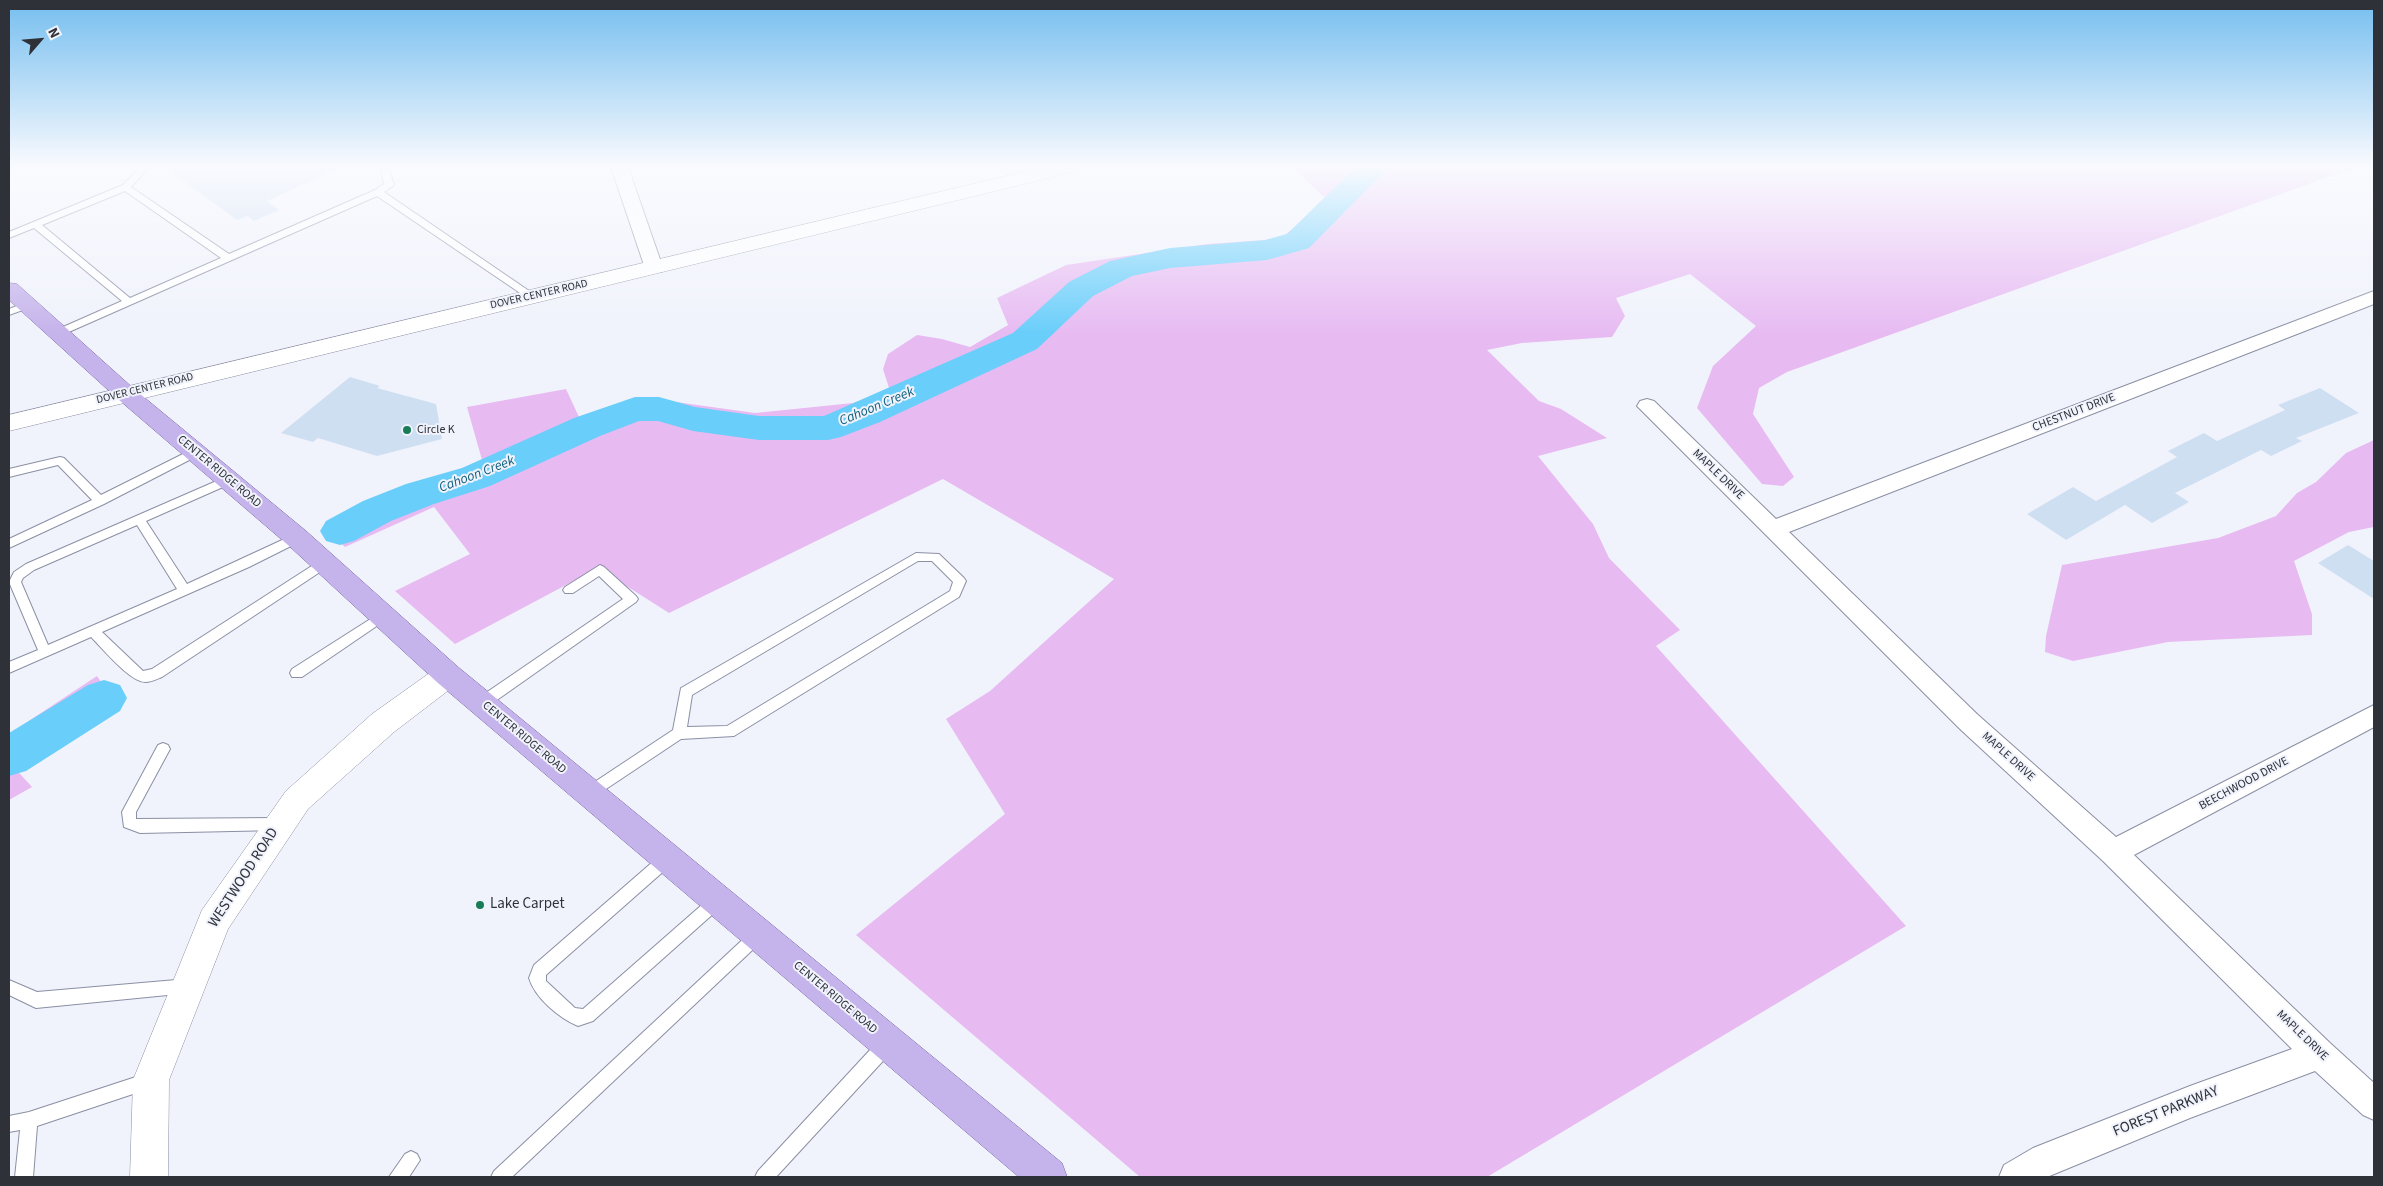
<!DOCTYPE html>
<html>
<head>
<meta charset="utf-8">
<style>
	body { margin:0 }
	#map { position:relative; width:2383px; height:1186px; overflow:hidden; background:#f1f3fc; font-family:"Source Sans 3",sans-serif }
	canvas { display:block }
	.frame { position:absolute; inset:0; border:10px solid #2f3139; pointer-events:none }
	.north { position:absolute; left:15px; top:15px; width:50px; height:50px; -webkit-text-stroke:4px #f1f3fc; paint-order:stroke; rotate:63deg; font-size:14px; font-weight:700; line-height:20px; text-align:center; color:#2f3139 }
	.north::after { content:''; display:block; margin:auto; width:18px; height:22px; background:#2f3139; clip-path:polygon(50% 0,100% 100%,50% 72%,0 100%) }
</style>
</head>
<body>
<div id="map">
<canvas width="2383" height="1186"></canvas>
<div class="frame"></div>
<div class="north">N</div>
</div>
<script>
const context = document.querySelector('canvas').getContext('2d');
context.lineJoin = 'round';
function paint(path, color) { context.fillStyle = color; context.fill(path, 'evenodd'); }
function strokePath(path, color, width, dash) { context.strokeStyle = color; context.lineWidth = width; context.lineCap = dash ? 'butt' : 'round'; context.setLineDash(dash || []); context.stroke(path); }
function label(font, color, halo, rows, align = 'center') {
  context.font = font + ' "Source Sans 3",sans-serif'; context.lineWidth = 4; context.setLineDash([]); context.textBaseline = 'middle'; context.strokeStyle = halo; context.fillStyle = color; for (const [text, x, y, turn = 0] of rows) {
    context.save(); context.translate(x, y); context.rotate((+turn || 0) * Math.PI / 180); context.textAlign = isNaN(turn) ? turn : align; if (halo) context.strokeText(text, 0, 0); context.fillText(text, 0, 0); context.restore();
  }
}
paint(new Path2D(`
	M1292,167H2356L1787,372L1759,388L1753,414L1794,477L1783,486L1762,484L1697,408L1713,366L1756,326L1690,274L1616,298L1625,316L1612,337L1522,343L1487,350L1539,401L1561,409L1607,438L1538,456L1593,524L1609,558L1680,630L1656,646L1906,926L1487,1177H1140L856,935L1005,814L946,719L990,691L1114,579L943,479L669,613L598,568L455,644L395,591L470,554L434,507L345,547L326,530L484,467L467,407L566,389L579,417L647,398L755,413L853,403L890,391L883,369L888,354L917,335L942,339L970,347L1008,325L997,298L1066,265L1207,244L1279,239L1329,202Z
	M2374,440V527L2349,532L2294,561L2312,614V635L2168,642L2073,661L2045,652L2046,636L2062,565L2218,538L2276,516L2297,493L2316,482L2346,453Z
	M97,676L119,708L12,765L32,787L9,800V734Z`), '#e7bbf2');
paint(new Path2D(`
	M1356,167H1389L1309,248L1267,260L1170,268L1132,276L1093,296L1037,349L880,422L841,437L828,440H759L693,431L658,421H639L600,436L490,486L434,504L391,521L354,541L340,545L326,541L320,531L326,521L363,501L406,484L462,468L574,418L635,397H659L695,407L759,416H824L1013,333L1069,282L1110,261L1170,248L1265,240L1287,234Z
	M104,680L120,685L127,698L120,711L26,771L9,776V733L88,685Z`), '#6acefa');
paint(new Path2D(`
	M164,167H342L267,201L279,210L254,221L248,216L237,220Z
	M350,377L380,386L377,388L436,404L442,439L377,456L318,438L313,442L281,433Z
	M2320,388L2359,413L2296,438L2302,441L2271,456L2261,450L2175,493L2189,502L2152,523L2125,505L2066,540L2027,514L2073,487L2096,501L2177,457L2168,451L2204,433L2217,441L2285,410L2278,405Z
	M2348,545L2374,561V599L2318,563Z`), '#cfdff2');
const service = new Path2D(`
	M140,167H149L131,187L229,254L375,190L384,184L380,167H388L394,185L384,192L538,297L533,300L529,299L377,196L62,335H54V331L122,301L34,228L9,238V232L123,185ZM125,191L221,258L130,298L42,225Z
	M27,302L31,303V307L9,315V309Z
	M195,448L201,452L199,455L104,504L9,548V539L92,500L58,465L9,477V469L60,457L64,458L101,495Z
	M228,476L232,477L234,480L232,483L146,521L187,584L293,535H301L303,538L301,541L249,567L102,632L143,671L152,669L321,560H329L331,563L329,566L162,677C157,679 151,682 146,682C131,683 103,649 91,637L9,673V662L38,650L9,582L14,572L26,564ZM137,525L177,589L48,645L21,582L23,578L34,570Z
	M916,553L939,554L964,578L966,581L959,597L734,736L681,739L594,797L589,799L584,797L582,793L584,789L673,730L681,688ZM918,561H932L953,582L950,591L727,726L687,727L692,695Z
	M600,565L604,567L636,596L638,599L636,602L487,707L482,708L477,707L475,703L477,699L623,599L599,576L573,593H565L563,590L565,587Z
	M383,611L387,613L389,616L387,619L302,677H292L290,673L292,669Z
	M163,743L168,745L170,749L136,812V819L279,818L284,820L286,824L284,828L279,830L140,833L124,827L122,812L158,745Z
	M668,852L673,853L675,858L673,863L546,975V981L575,1008L583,1009L712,896L717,894L722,896L725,901L722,906L593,1021L578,1026C559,1018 535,998 529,978L534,965L663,853Z
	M758,928L763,930L766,935L763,940L512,1177H491L494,1171L753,930Z
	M188,979L194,981L196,986L194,991L188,993L36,1008L9,995V980L37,992Z
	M888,1035L894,1037L896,1043L894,1049L776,1177H755L758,1171L882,1037Z
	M148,1073L154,1075L156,1081L154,1087L37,1126L33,1177H15L20,1130L9,1132V1116L29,1112Z
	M411,1151L417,1154L420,1160L409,1177H389L405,1154Z`);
const minor = new Path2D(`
	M611,167H628L663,268L661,272H647L645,268Z
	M2374,291V304L1789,532L1978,715L2116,837L2374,705V727L2134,855L2330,1043L2374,1083V1120L2363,1115L2315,1071L2190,1118L2047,1177H1999L2004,1165L2033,1148L2190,1086L2292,1049L2103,861L1960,729L1637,406L1640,401L1647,399L1654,401L1776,519Z`);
const tertiary = new Path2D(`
	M1044,167H1079L1076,171L1069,173L9,431V415Z
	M448,664L458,667L463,675L458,683L394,732L308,809L228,929L169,1080L168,1177H130L133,1080L202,910L286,791L372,714L438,667Z`);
const primary = new Path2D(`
	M9,283L17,284L134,389L306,531L458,667L1062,1163L1067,1177H1019L438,683L288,545L118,399L9,300Z`);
strokePath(service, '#8a8fa3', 2);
strokePath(minor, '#8a8fa3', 2);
strokePath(tertiary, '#8a8fa3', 1);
strokePath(primary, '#7765a4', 1);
paint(service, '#fff');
paint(minor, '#fff');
paint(tertiary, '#fff');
paint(primary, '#c5b3eb');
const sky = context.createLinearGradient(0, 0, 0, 333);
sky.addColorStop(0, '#75beef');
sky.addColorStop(0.5, '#f9fafe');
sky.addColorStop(1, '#f9fafe00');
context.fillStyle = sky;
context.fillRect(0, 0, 2383, 333);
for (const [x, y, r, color] of [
	[407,430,5,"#187d56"],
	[480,905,5,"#187d56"]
]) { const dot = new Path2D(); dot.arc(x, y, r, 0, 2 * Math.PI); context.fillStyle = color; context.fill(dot); strokePath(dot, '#f1f3fc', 2); }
label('11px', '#2f3139', '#f1f3fc', [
	["DOVER CENTER ROAD",539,295,-13],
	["DOVER CENTER ROAD",145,389,-14]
]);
label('12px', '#2f3139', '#f1f3fc', [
	["CHESTNUT DRIVE",2074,413,-21],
	["CENTER RIDGE ROAD",219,472,40],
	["MAPLE DRIVE",1718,475,44],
	["CENTER RIDGE ROAD",524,738,40],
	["MAPLE DRIVE",2008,757,42],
	["BEECHWOOD DRIVE",2244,784,-28],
	["CENTER RIDGE ROAD",835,998,40],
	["MAPLE DRIVE",2302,1036,44]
]);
label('12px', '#2f3139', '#f1f3fc', [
	["Circle K",417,430]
], 'left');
label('italic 14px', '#10607d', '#f1f3fc', [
	["Cahoon Creek",877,407,-23],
	["Cahoon Creek",477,475,-21]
]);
label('15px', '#2f3139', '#f1f3fc', [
	["WESTWOOD ROAD",244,878,-57],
	["FOREST PARKWAY",2166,1112,-22]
]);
label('15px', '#2f3139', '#f1f3fc', [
	["Lake Carpet",490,905]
], 'left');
</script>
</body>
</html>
